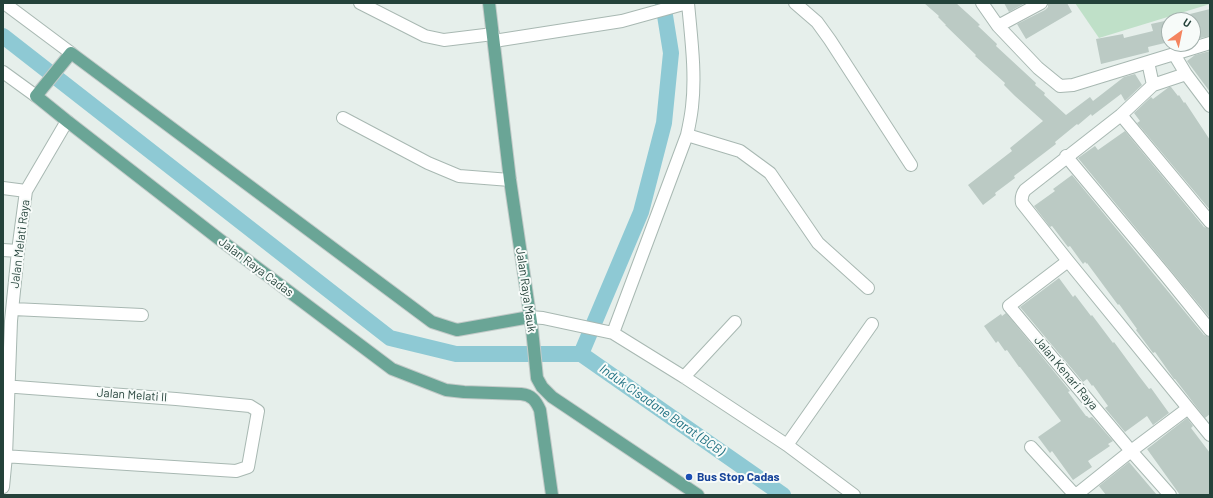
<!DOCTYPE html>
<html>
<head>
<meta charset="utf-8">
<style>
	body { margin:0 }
	#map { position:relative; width:1213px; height:498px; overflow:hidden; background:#e6efeb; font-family:Barlow,sans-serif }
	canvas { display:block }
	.frame { position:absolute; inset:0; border:4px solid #24423a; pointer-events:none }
	.north { position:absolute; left:1161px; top:12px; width:40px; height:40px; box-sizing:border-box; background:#f7fbf9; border:1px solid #a3b1ad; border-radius:50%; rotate:33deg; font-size:11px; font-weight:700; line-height:16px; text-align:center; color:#24423a }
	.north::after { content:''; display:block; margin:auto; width:14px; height:18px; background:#f4845f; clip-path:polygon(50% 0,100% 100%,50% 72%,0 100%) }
</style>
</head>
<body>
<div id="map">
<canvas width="1213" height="498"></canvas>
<div class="frame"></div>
<div class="north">U</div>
</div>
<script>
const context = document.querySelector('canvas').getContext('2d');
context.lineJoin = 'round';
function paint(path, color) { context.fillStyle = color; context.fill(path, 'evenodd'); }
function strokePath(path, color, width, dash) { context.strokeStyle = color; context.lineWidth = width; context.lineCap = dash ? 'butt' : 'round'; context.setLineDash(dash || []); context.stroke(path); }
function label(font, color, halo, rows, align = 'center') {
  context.font = font + ' Barlow,sans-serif'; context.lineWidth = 4; context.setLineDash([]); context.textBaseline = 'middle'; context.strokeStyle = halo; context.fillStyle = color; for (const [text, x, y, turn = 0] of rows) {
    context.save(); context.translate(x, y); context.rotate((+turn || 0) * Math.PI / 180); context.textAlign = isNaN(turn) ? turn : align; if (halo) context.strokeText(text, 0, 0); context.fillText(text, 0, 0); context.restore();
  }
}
paint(new Path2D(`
	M1075,3H1210V4L1099,38Z`), '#bfe0c8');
strokePath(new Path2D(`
	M3,36L390,338L456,354H581
	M581,354L641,212L664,123L671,53L663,3
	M581,354L783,495`), '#8ec9d4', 16);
paint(new Path2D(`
	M924,3H956L977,22L980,25L978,26L997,44L996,46L1036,83L1035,85L1045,93L1044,95L1066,115L1090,97L1093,101L1124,77L1135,74L1142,85L1125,101L1121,94L1092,116L1091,114L1078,125L1077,124L1055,142L1056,144L1014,176L1015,178L995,193L996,195L983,205L968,185L1012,151L1010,148L1043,121L1015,96L1004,85L1005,83L975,56L976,55L945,25H946L938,17L939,16Z
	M1004,3H1025L1009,12Z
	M1048,3H1067L1072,12L1026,39L1017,24L1045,10L1048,7Z
	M1210,9V36L1196,39L1193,20H1192L1190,14Z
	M1169,20V42L1148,47L1149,52L1101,64L1096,39L1123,34L1124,38L1153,31L1151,24Z
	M1210,51V92L1187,61L1195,55Z
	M1169,87H1171L1178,96L1179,95L1184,103L1185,102L1210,140V210L1137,123L1140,121L1134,113L1151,97L1153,99Z
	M1125,131L1204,227L1210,229V318L1078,158L1095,146L1098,150Z
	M1072,175L1204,335L1210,337V414L1205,418L1175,379H1174L1155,352L1153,353L1136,330L1137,329L1119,304L1118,305L1087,263V264L1085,262L1083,264L1070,246L1068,247L1052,226L1050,227L1034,206L1055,191L1053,189Z
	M1059,278L1073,297L1075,295L1091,316L1092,315L1113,343L1114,342L1139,376L1149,389L1151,388L1169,413L1153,425L1147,416L1125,432L1105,408L1108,406L1093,385L1092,386L1087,379L1083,382L1020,307Z
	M1006,313L1070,391L1068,392L1086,416H1087L1089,418L1092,417L1113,441L1108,444L1110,446L1088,461L1092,467L1073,480L1052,451L1050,453L1038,437L1061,421L1020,367H1019L1007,350L1005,351L998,341L996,343L984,326L1001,314L1002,316Z
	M1187,418L1193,426L1191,428L1210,453V495H1180L1147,449Z
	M1129,462L1157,495H1106L1099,486Z`), '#bbcac4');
const minor = new Path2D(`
	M4,3L71,53
	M360,3L425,36L444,40L493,34
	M688,3C691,37 696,73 692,107C691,116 689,126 687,135L613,333L684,377L787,445L854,495
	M795,3L817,22L830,40L911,165
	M982,3L998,26L1038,68L1060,86L1073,85L1210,43
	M998,26L1041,3
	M494,41L622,21L687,3
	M1174,54L1186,74
	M1148,62L1153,85L1121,115L1025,190C1022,194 1021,198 1022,203L1068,261L1210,435
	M3,72L36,96
	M1153,85L1186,74L1210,106
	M1121,115L1210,222
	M343,118L428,163L459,176L510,180
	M687,135L740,151L770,173L818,243L868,288
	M1066,156L1167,277L1210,330
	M3,188L26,191
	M3,250L18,251
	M1068,261L1009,306L1131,451L1170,495
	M13,309L142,315
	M530,317L543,318L613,333
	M684,377L735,322
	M3,386L176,399L250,406L258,411L248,467L236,471L3,456
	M787,445L872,324
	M1031,447L1075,495
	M3,487L6,456L11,321L18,251L26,191L67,121
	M1076,495L1131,451L1187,409`);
const major = new Path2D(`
	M489,3L510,180L532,329L537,378L542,387L552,397L698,495
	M530,317L457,330L432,322L71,53L36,96L67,121L219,239L392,369L446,390L464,392L521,394C532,395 536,401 540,410L552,495`);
strokePath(minor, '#a8b8b2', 14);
strokePath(major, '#c2cac8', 14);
strokePath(minor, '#fff', 12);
strokePath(major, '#6aa596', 12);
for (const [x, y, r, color] of [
	[689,477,4,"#1a4fb4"]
]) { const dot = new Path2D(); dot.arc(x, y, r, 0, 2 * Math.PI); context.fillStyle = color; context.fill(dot); strokePath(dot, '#f7fbf9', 1.5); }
label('12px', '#24423a', '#f7fbf9', [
	["Jalan Melati Raya",20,244,-83],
	["Jalan Raya Cadas",256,267,37],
	["Jalan Raya Mauk",526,290,82],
	["Jalan Kenari Raya",1066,373,50],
	["Jalan Melati II",132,395,4]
]);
label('bold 12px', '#164399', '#f7fbf9', [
	["Bus Stop Cadas",697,477]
], 'left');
label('italic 13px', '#1c6f80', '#f7fbf9', [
	["Induk Cisadane Barat (BCB)",662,410,35]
]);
</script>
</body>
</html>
